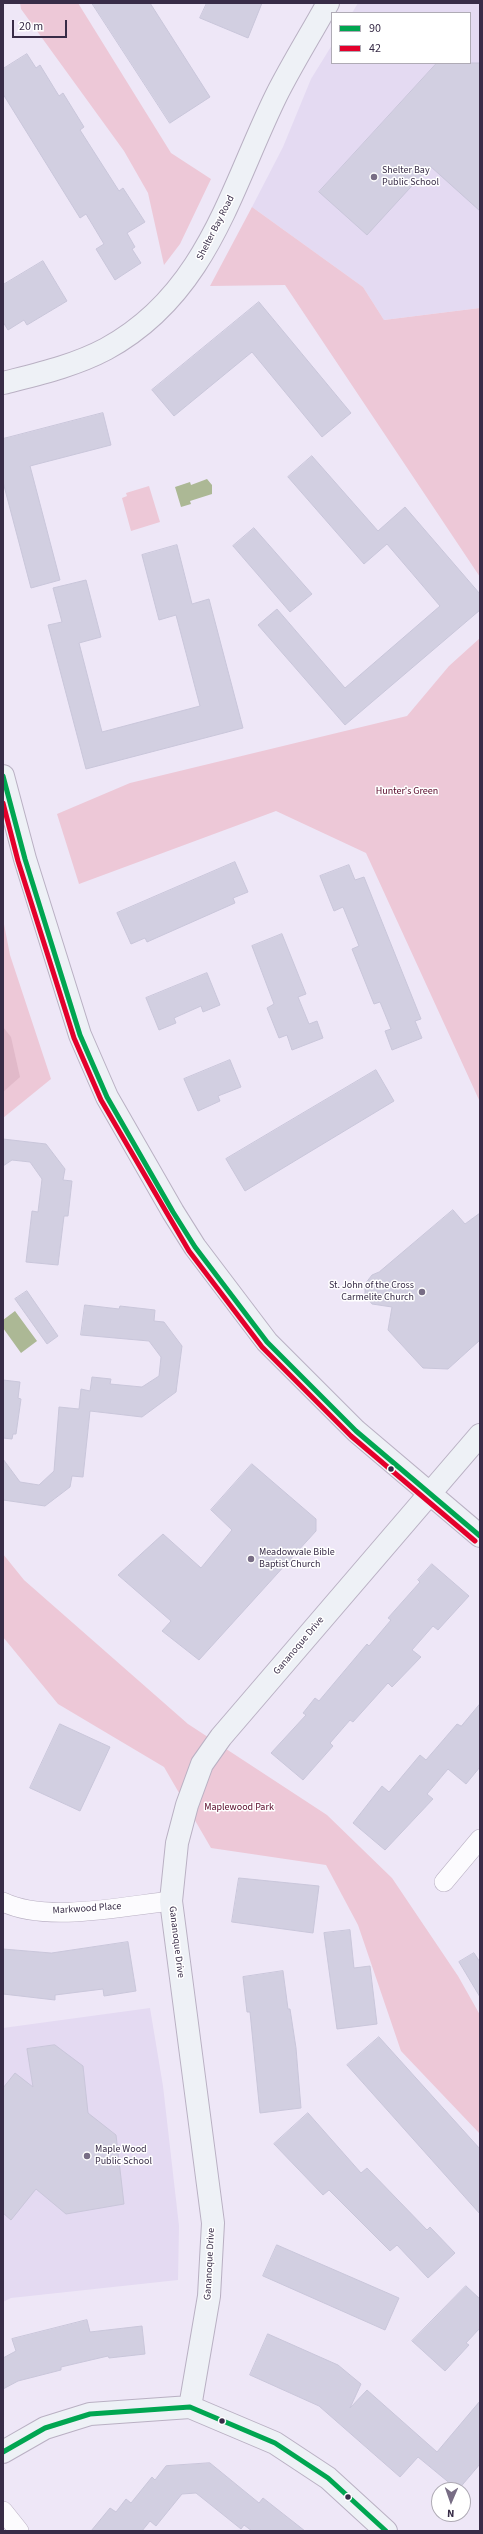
<!DOCTYPE html>
<html>
<head>
<meta charset="utf-8">
<style>
	body { margin:0 }
	#map { position:relative; width:483px; height:2534px; overflow:hidden; background:#eee7f7; font-family:"Source Sans 3",sans-serif }
	canvas { display:block }
	.frame { position:absolute; inset:0; border:4px solid #382c47; pointer-events:none }
	.legend { position:absolute; left:331px; top:12px; width:140px; height:52px; box-sizing:border-box; background:#fff; border:1px solid #afabb5; margin:0; padding:5px 7px; list-style:none; font-size:12px; color:#382c47 }
	.legend li { display:flex; align-items:center; gap:8px; height:20px }
	.legend b { width:20px; border:1px solid #afabb5 }
	.north { position:absolute; left:431px; top:2482px; width:40px; height:40px; box-sizing:border-box; background:#fff; border:1px solid #afabb5; border-radius:50%; rotate:182deg; font-size:11px; font-weight:700; line-height:16px; text-align:center; color:#382c47 }
	.north::after { content:''; display:block; margin:auto; width:14px; height:18px; background:#786d85; clip-path:polygon(50% 0,100% 100%,50% 72%,0 100%) }
	.scale { position:absolute; left:12px; top:20px; width:55px; height:18px; box-sizing:border-box; border:2px solid #382c47; border-top:0; padding-left:5px; font-size:12px; line-height:14px; white-space:nowrap; color:#382c47; -webkit-text-stroke:3px #fff; paint-order:stroke }
</style>
</head>
<body>
<div id="map">
<canvas width="483" height="2534"></canvas>
<div class="frame"></div>
<ul class="legend">
<li><b style="height:5px;background:#00a651"></b>90</li>
<li><b style="height:5px;background:#e4002b"></b>42</li>
</ul>
<div class="north">N</div>
<div class="scale">20 m</div>
</div>
<script>
const context = document.querySelector('canvas').getContext('2d');
context.lineJoin = 'round';
function paint(path, color) { context.fillStyle = color; context.fill(path, 'evenodd'); }
function strokePath(path, color, width, dash) { context.strokeStyle = color; context.lineWidth = width; context.lineCap = dash ? 'butt' : 'round'; context.setLineDash(dash || []); context.stroke(path); }
function label(font, color, halo, rows, align = 'center') {
  context.font = font + ' "Source Sans 3",sans-serif'; context.lineWidth = 3; context.setLineDash([]); context.textBaseline = 'middle'; context.strokeStyle = halo; context.fillStyle = color; for (const [text, x, y, turn = 0] of rows) {
    context.save(); context.translate(x, y); context.rotate((+turn || 0) * Math.PI / 180); context.textAlign = isNaN(turn) ? turn : align; if (halo) context.strokeText(text, 0, 0); context.fillText(text, 0, 0); context.restore();
  }
}
paint(new Path2D(`
	M358,3H480V308L384,320L363,287L252,207L283,147L311,79L332,45V63H470V13H352Z
	M150,2008L163,2086L179,2226L178,2280L11,2298L3,2302V2028Z`), '#e4daf2');
paint(new Path2D(`
	M20,3H78L171,153L211,179L180,244L164,265L148,193L124,151L21,9Z
	M252,207L363,287L384,320L480,308V577L285,285L210,286Z
	M149,486L160,522L131,531L122,498L127,496L126,493Z
	M480,638V1102L366,853L276,811L79,884L57,814L130,783L407,716L449,666Z
	M3,919L10,955L51,1079L3,1118Z
	M3,1554L24,1580L188,1724L327,1815L392,1878L458,1976L480,2015V2134L401,2051L358,1925L326,1865L211,1848L164,1767L58,1704L3,1637Z`), '#edc8d7');
paint(new Path2D(`
	M3,1027L11,1037L20,1077L3,1092Z`), '#e1b9c9');
paint(new Path2D(`
	M207,479L212,485V494L190,501L191,504L181,507L175,487L190,482L191,485Z
	M15,1311L37,1341L21,1353L3,1328V1320Z`), '#acb895');
const building = new Path2D(`
	M92,3H150L210,97L170,123Z
	M207,3H262L248,38L200,18Z
	M27,54L36,68L40,65L59,96L63,93L84,127L80,130L119,191L123,188L145,222L127,233L135,247L132,249L141,263L115,280L96,249L104,244L86,214L80,218L3,94V69Z
	M437,63H480V211L430,166L367,235L319,192Z
	M43,261L67,301L27,325L24,320L8,330L3,322V285Z
	M259,302L351,413L322,437L252,352L174,416L152,390Z
	M103,413L111,445L30,466L60,580L31,588L3,482V439Z
	M312,456L378,531L405,507L480,594V610L345,725L258,625L277,609L345,688L440,606L387,544L364,564L288,477Z
	M254,528L312,594L290,612L233,546Z
	M177,545L192,604L209,599L243,728L86,769L48,625L62,622L53,588L86,580L101,637L79,643L102,732L200,706L176,615L159,620L142,555Z
	M235,862L248,892L233,898L235,903L147,942L145,938L131,944L117,913Z
	M349,865L355,880L364,877L421,1019L415,1021L422,1038L392,1050L385,1031L391,1029L380,1002L374,1004L352,949L359,946L343,907L334,911L320,876Z
	M282,934L306,994L298,997L309,1024L317,1021L323,1038L292,1050L287,1035L279,1038L267,1008L274,1004L252,946Z
	M207,973L220,1005L203,1012L201,1006L174,1018L176,1023L159,1030L146,998Z
	M230,1060L241,1087L218,1096L220,1101L198,1111L184,1079Z
	M376,1070L394,1101L245,1191L226,1159Z
	M3,1139L46,1144L65,1169L63,1180L72,1181L68,1216H64L58,1265L26,1262L32,1211L38,1212L42,1179L30,1162L12,1160L3,1166Z
	M453,1210L465,1224L480,1213V1340L448,1369L423,1368L388,1330L392,1307L372,1304L365,1295V1284L372,1275L379,1272Z
	M27,1291L58,1336L47,1344L15,1299Z
	M85,1305L119,1309L120,1306L155,1310L154,1321L164,1322L182,1346L176,1392L142,1417L90,1411L83,1477L72,1476L70,1487L45,1506L3,1500V1459L20,1482L39,1485L54,1471L59,1407L79,1409L81,1389L90,1391L92,1377L111,1379L110,1384L142,1387L159,1376L161,1357L149,1341L81,1335Z
	M3,1380L20,1382L18,1398L21,1399L16,1434H13L12,1439L3,1438Z
	M252,1464L316,1519V1531L199,1660L162,1631L171,1621L118,1575L163,1534L201,1568L232,1530L211,1510Z
	M432,1564L469,1596L438,1630L433,1626L412,1650L421,1657L392,1687L388,1683L353,1722L350,1720L330,1743L333,1746L303,1780L271,1753L306,1715L303,1713L315,1698L319,1701L367,1644L369,1646L391,1620L388,1618L420,1582L418,1580Z
	M480,1704V1767L466,1784L448,1769L427,1794L433,1799L385,1850L353,1823L382,1786L389,1792L420,1755L426,1760L457,1724L461,1726Z
	M60,1724L110,1747L80,1811L30,1788Z
	M239,1878L319,1886L313,1933L232,1922Z
	M350,1930L354,1968L370,1966L377,2024L337,2029L324,1933Z
	M128,1942L136,1991L104,1996L103,1989L55,1995V2000L3,1994V1949L51,1953Z
	M474,1953L480,1962V1997L459,1962Z
	M283,1971L288,2009H290L296,2048L301,2108L260,2113L250,2012H247L243,1977Z
	M379,2037L480,2149V2214L347,2065Z
	M55,2045L83,2066L88,2113L116,2135L124,2204L66,2214L36,2189L11,2220L3,2213V2088L15,2073L33,2087L27,2049Z
	M308,2113L361,2173L367,2168L427,2230L430,2227L455,2253L428,2278L397,2245L390,2251L329,2190L323,2195L274,2144Z
	M277,2245L399,2298L385,2330L263,2276Z
	M466,2286L480,2299V2328L466,2343L469,2345L445,2371L412,2341Z
	M87,2320L90,2332L142,2326L145,2354L109,2358L108,2356L61,2367V2370L18,2381L3,2389V2358L16,2351L12,2339Z
	M268,2334L338,2365L361,2384L350,2408L367,2390L437,2452L480,2401V2464L458,2490L418,2457L400,2477L319,2406L250,2375Z
	M210,2463L259,2503L263,2498L305,2531H252L244,2525L241,2529L196,2493L182,2494L156,2526L150,2521L142,2531H91L110,2508L116,2512L126,2499L131,2503L152,2477L155,2480L166,2466Z`);
paint(building, '#d2cfe1');
strokePath(building, '#c9c6da', 1);
const street = new Path2D(`
	M444,1882L480,1839
	M3,1902C46,1923 124,1906 171,1901
	M3,2511L19,2531`);
const secondary = new Path2D(`
	M3,383C38,374 74,366 106,349C207,294 230,190 276,96C292,64 311,34 328,3
	M3,776L25,859L80,1035L107,1097L173,1212L195,1247L267,1342L356,1431L480,1536
	M190,2407L209,2296L213,2223L171,1901L177,1843L187,1805L202,1764L221,1737L480,1435
	M3,2452L45,2428L90,2414L190,2407L275,2443L328,2478L386,2531`);
strokePath(street, '#b9b0c3', 20);
strokePath(secondary, '#b9b0c3', 24);
strokePath(street, '#fcfbfe', 19);
strokePath(secondary, '#eef1f6', 22);
strokePath(new Path2D(`
	M3,776L25,859L80,1035L107,1097L173,1212L195,1247L267,1342L356,1431L480,1536
	M3,2452L45,2428L90,2414L190,2407L275,2443L328,2478L386,2531`), '#00a651', 5);
strokePath(new Path2D(`
	M3,803L18,861L74,1038L101,1100L189,1251L262,1347L351,1436L475,1541`), '#e4002b', 5);
for (const [x, y, r, color] of [
	[374,177,4,"#786d85"],
	[422,1292,4,"#786d85"],
	[391,1469,3.5,"#382c47"],
	[251,1559,4,"#786d85"],
	[87,2156,4,"#786d85"],
	[222,2421,3.5,"#382c47"],
	[348,2497,3.5,"#382c47"]
]) { const dot = new Path2D(); dot.arc(x, y, r, 0, 2 * Math.PI); context.fillStyle = color; context.fill(dot); strokePath(dot, '#fff', 1.5); }
label('10px', '#382c47', '#fff', [
	["Shelter Bay",382,171],
	["Public School",382,183],
	["St. John of the Cross",414,1286,"right"],
	["Carmelite Church",414,1298,"right"],
	["Meadowvale Bible",259,1553],
	["Baptist Church",259,1565],
	["Maple Wood",95,2150],
	["Public School",95,2162]
], 'left');
label('10px', '#382c47', '#fff', [
	["Shelter Bay Road",216,228,-63],
	["Gananoque Drive",299,1646,-50],
	["Markwood Place",87,1909,-4],
	["Gananoque Drive",176,1942,83],
	["Gananoque Drive",210,2264,-87]
]);
label('10px', '#570727', '#fff', [
	["Hunter's Green",407,792],
	["Maplewood Park",239,1808]
]);
</script>
</body>
</html>
